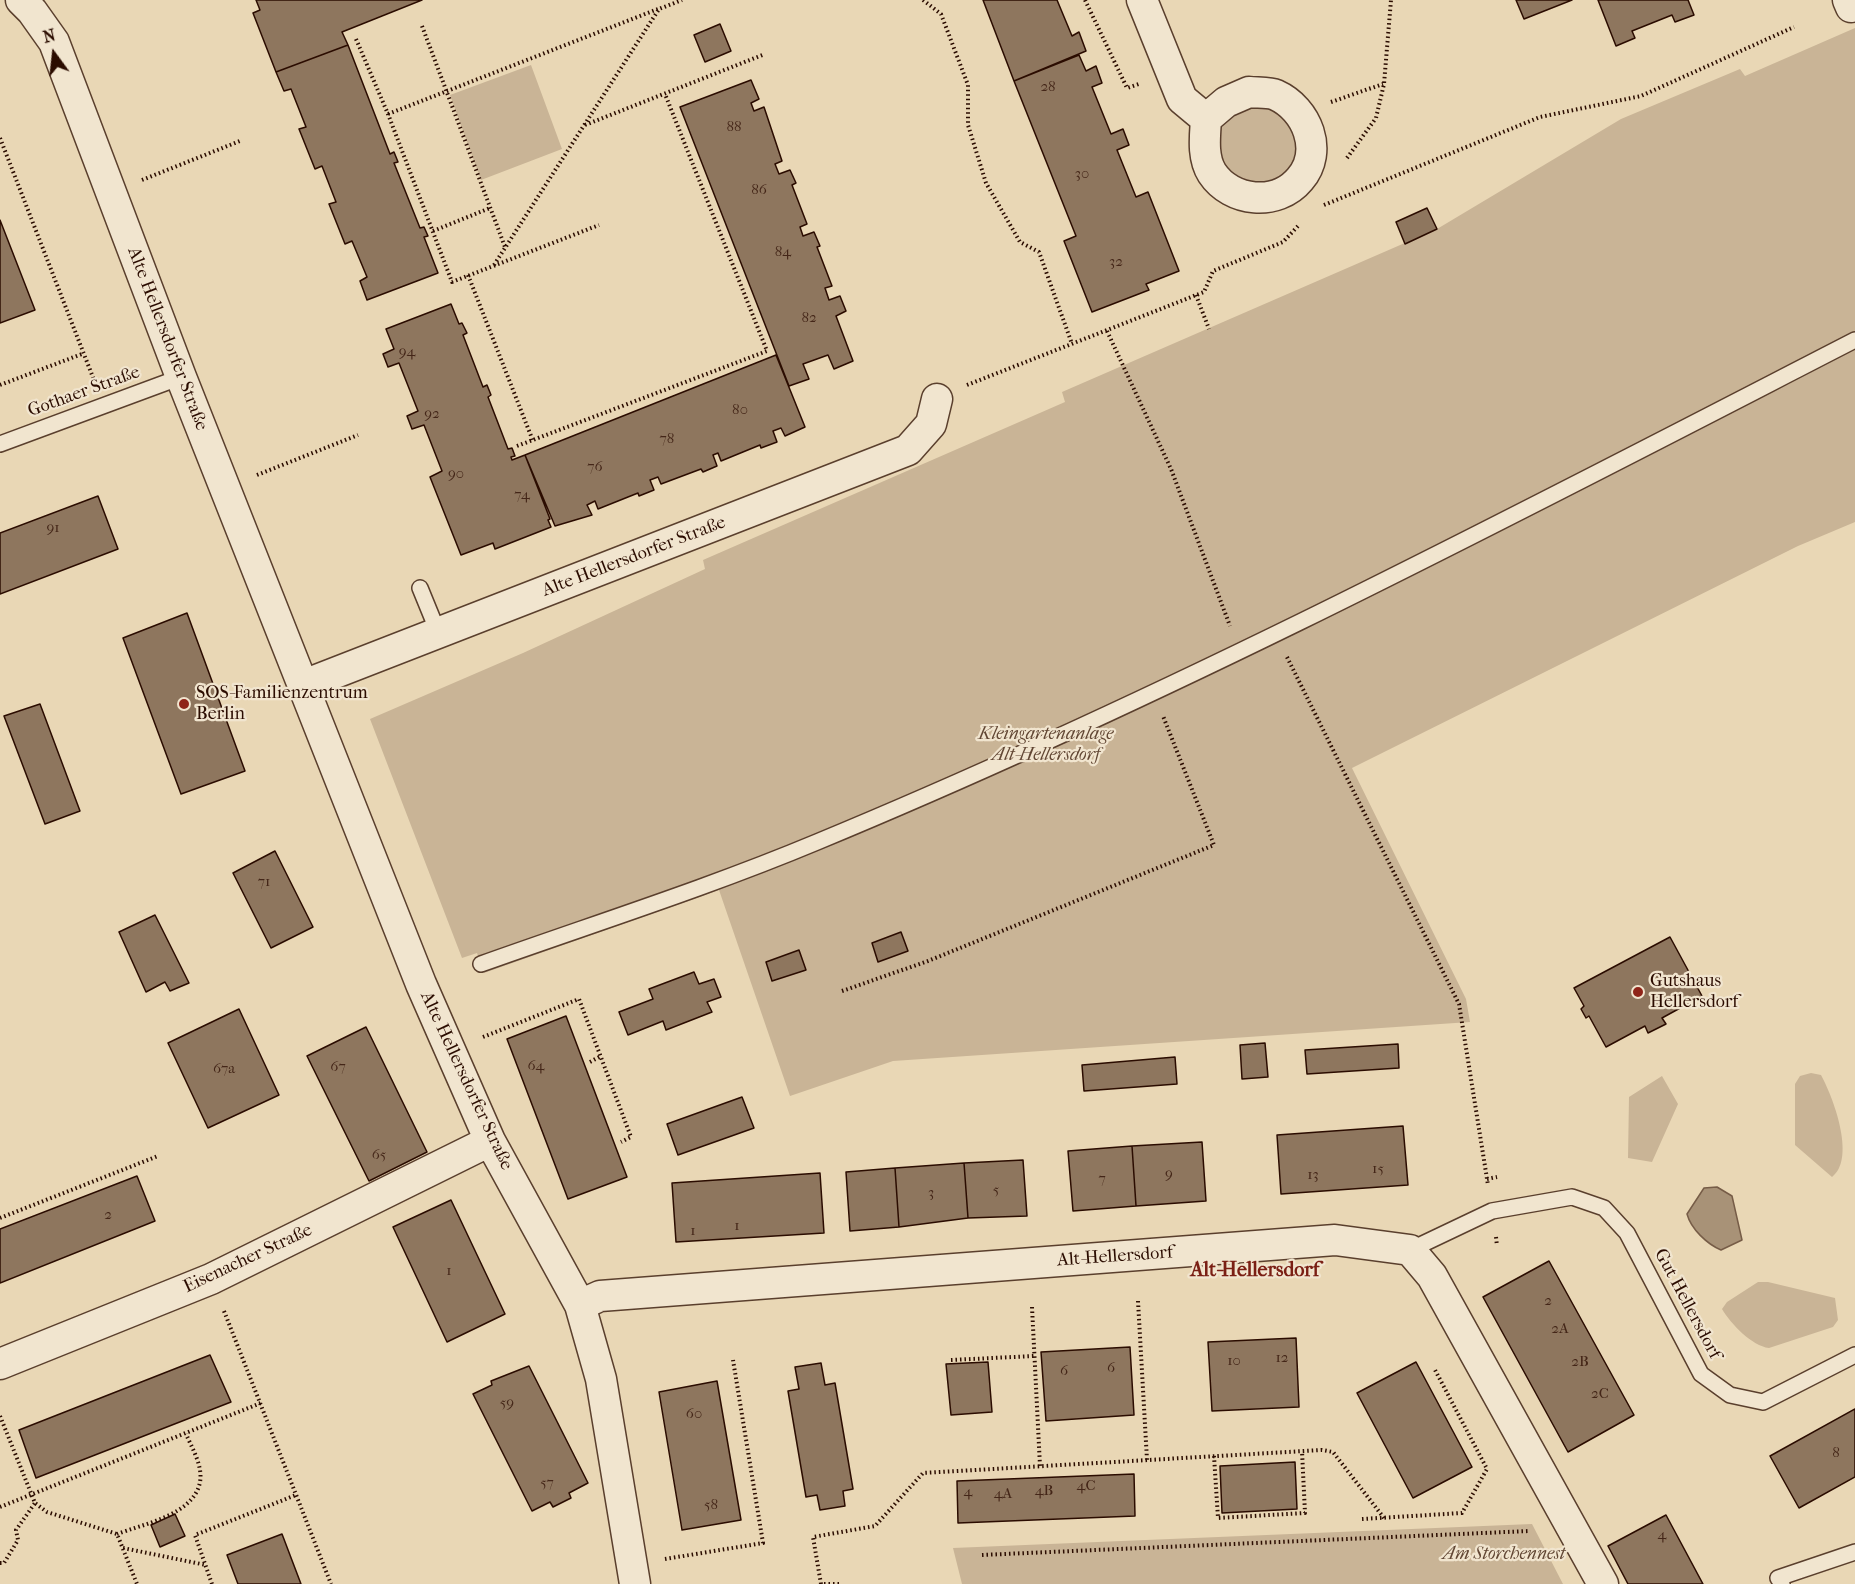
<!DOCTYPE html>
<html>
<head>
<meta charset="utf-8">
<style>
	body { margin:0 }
	#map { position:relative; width:1855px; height:1584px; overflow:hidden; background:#e9d7b5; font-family:"IM FELL French Canon",serif }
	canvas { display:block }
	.north { position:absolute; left:24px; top:24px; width:60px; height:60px; -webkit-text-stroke:4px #f1e5cf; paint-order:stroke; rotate:345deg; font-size:16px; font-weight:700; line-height:24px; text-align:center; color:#2b0c00 }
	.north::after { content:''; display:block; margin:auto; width:21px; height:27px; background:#2b0c00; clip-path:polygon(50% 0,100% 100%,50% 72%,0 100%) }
</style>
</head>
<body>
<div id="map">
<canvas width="1855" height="1584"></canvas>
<div class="north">N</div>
</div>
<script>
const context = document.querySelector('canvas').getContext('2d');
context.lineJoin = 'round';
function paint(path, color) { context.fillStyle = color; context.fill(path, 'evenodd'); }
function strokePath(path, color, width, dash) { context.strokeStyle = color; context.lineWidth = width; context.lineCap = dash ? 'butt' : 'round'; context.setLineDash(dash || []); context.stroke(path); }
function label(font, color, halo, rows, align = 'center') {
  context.font = font + ' "IM FELL French Canon",serif'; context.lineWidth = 4.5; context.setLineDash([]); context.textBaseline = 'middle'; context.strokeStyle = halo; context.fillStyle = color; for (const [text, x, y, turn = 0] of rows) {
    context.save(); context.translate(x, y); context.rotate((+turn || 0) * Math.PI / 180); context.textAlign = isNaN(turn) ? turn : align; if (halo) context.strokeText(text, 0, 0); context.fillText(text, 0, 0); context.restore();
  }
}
paint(new Path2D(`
	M1855,28V522L1798,546L1352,768L1466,999L1470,1022L893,1061L790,1096L719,890L484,973L477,953L462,958L370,719L523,653L705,569L703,560L1065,402L1062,392L1437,229L1621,119L1740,69L1745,76Z
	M531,65L562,149L481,180L450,95Z
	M1263,104L1294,123L1299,158C1295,164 1291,173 1285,177C1282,180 1276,181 1272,182C1225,199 1197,128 1241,109C1247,106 1256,106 1263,104Z
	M1811,1073L1821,1075C1836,1103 1855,1160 1832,1177L1795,1145V1084L1800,1076Z
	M1662,1076L1678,1104L1652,1162L1628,1158L1629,1097Z
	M1758,1282H1768L1835,1298L1838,1320L1833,1327L1769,1348C1752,1346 1731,1324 1722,1309L1727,1302Z
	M1532,1524L1563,1584H962L953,1548Z`), '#c9b496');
const water = new Path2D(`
	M1717,1187L1732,1196L1742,1240L1721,1250C1707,1244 1691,1229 1687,1214L1704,1188Z`);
paint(water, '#a89277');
strokePath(water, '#765c47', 1.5);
const building = new Path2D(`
	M256,0H422L342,32L348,45L276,72L253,13L260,10Z
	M983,0H1057L1072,36L1079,32L1086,51L1014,81Z
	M1516,0H1572L1524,19Z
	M1598,0H1688L1694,15L1675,22L1672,15L1632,31L1635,38L1616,46Z
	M720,24L731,51L705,62L694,35Z
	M348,45L390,154L394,152L398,162L394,163L420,228L424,227L428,236L424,237L438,273L367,300L360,281L367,277L352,241L345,244L329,204L336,202L322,166L315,169L299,129L306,127L291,89L284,91L276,72Z
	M1079,55L1086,71L1096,66L1102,83L1092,87L1111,134L1123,129L1129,145L1117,150L1136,197L1148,192L1179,271L1146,284L1149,290L1092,312L1064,241L1076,236L1014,81Z
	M751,80L759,99L751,103L754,111L764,107L782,161L775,164L779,174L790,170L796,183L792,185L807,224L800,227L803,236L814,232L820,246L817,247L832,286L825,288L829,300L840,296L846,311L836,316L853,361L834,369L828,355L803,364L809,379L789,386L680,107Z
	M1427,208L1437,229L1405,244L1396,222Z
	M0,220L35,310L0,323Z
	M451,304L459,324L462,323L467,333L463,335L483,387L487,385L491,395L488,397L508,449L512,448L515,456L511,457L512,460L525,455L550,519L548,520L551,527L495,549L493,543L461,555L430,477L442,471L424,425L412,429L407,416L418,411L399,363L388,367L383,354L394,349L386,329Z
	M776,355L805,427L785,436L781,428L773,431L777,442L761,448L760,445L721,461L718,453L713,455L717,466L703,472L701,469L661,484L658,477L650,480L654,490L639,496L638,493L598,509L595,501L587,505L592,515L555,526L525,455Z
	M98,496L118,549L0,594V533Z
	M187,613L245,771L181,794L123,638Z
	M40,704L80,811L45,824L4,716Z
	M275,851L313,927L271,948L233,873Z
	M155,915L189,983L170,991L165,982L146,992L119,932Z
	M901,932L908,951L878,962L872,943Z
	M1670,937L1702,996L1662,1018L1666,1024L1648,1033L1645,1026L1606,1047L1589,1016L1586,1018L1581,1009L1584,1006L1574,988Z
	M799,950L806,970L772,981L766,962Z
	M694,972L699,984L714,979L721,997L707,1002L712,1012L666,1030L663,1021L628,1035L619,1012L653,999L649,989Z
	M239,1009L279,1095L208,1128L168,1043Z
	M566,1016L627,1177L568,1199L507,1039Z
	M366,1027L427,1152L369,1181L307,1056Z
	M1265,1043L1268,1077L1242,1079L1240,1045Z
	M1398,1044L1399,1068L1307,1074L1305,1050Z
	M1175,1057L1177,1084L1084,1091L1082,1065Z
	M742,1097L754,1128L678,1155L667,1124Z
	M1403,1126L1408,1185L1281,1194L1277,1135Z
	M1202,1142L1206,1201L1136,1206L1132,1146Z
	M1132,1146L1136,1206L1073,1211L1068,1151Z
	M1023,1160L1027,1216L968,1218L964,1163Z
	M964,1163L968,1218L899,1227L895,1168Z
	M895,1168L899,1227L850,1231L846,1172Z
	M820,1173L824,1233L676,1242L672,1183Z
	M137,1176L155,1221L0,1283V1229Z
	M451,1200L505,1314L447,1342L393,1227Z
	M1549,1261L1634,1415L1568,1452L1483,1297Z
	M1296,1338L1299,1407L1212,1411L1208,1342Z
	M1130,1347L1134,1415L1046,1421L1041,1352Z
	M210,1355L231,1402L36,1478L19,1430Z
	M988,1362L992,1412L951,1415L946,1364Z
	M1416,1362L1472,1467L1413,1498L1357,1393Z
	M821,1363L825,1385L835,1383L853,1489L843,1491L845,1506L820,1510L817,1495L806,1497L788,1391L799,1389L795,1367Z
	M529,1366L588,1483L569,1493L571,1498L553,1507L550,1502L532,1511L473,1394L492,1385L491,1381Z
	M717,1381L741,1520L682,1530L659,1392Z
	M1855,1409V1477L1799,1508L1770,1456Z
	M1295,1462L1297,1509L1222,1513L1220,1466Z
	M1134,1474L1135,1516L958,1523L957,1481Z
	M175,1514L185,1536L160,1547L151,1525Z
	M1666,1515L1703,1584H1628L1608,1546Z
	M282,1534L301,1584H238L227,1555Z`);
paint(building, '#8e765e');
strokePath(building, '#2b0c00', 1.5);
const lane = new Path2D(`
	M0,444L181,377
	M420,588L438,632
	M481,964C593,924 707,888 817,842C1172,695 1513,516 1855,340
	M1410,1250L1492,1211L1572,1197L1604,1208L1627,1233L1701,1374L1730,1395L1763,1402L1855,1355
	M1782,1584L1778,1578L1855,1552`);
const street = new Path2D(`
	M21,0L32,11L54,42L181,377L421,984L490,1141L580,1305L601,1379L635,1584
	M1142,0L1182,99L1206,119
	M1848,0L1851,7
	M1249,92C1257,93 1269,92 1276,95C1307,109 1324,151 1300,179C1277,207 1231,202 1212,173C1202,157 1205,136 1206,119L1226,102Z
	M304,685L908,450L931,424L937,399
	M580,1305L600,1296L1335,1240L1410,1250L1432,1276L1603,1584
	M0,1364L211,1279L490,1141`);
strokePath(lane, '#5a3f2d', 18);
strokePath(street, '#5a3f2d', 33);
strokePath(new Path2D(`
	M923,0L941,14L968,85V125L986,183L1020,242L1039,252L1072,344
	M1085,0L1127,88L1139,84
	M422,26L505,247
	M356,39L388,114L452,282L599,225
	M1331,102L1383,84
	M388,114L658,9
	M585,125L765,54
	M0,138L94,380
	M1347,158L1376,118L1384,84L1391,0
	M142,180L240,141
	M1324,205L1540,117L1641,96L1794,27
	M433,231L490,208
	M494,265L659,9L682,0
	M468,275L533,441
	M1196,295L1209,329
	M1107,331L1171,469L1230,626
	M0,385L82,354
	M967,385L1204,292L1213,271L1283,242L1299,225
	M517,446L767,351L665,94
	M257,475L358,435
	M1287,657L1459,1004L1488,1185
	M842,991L928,961L1214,845L1163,716
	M483,1037L579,999L631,1137L621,1142
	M590,1062L601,1056
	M1487,1179L1497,1177
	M0,1218L158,1156
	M1496,1237L1497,1246
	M1138,1301L1147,1460
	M1032,1307L1040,1466
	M224,1311L331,1584
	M951,1360L1034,1356
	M0,1416L35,1503L47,1512L117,1534L137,1584
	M1214,1456L1218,1518L1305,1513L1302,1451
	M0,1507L261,1403
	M1362,1519L1462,1513L1487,1469L1434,1368
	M117,1534C143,1524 194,1515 200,1482C203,1466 192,1448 186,1434
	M123,1548L206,1565
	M982,1555L1529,1531
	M665,1559L763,1543L733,1360
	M0,1563H4L18,1540L16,1530L35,1503
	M212,1584L195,1535L296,1495
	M821,1584L813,1537L875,1526L923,1473L1322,1450L1333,1452L1384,1518
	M824,1584H840`), '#2b0c00', 4, [1.5, 3]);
strokePath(lane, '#f1e5cf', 15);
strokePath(street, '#f1e5cf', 30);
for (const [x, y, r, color] of [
	[184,704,6,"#8f2418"],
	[1638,992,6,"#8f2418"]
]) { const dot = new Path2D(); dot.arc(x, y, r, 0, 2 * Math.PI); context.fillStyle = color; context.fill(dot); strokePath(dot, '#f1e5cf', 2); }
label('15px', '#442618', null, [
	["28",1048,87],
	["88",734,127],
	["30",1082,174],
	["86",759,190],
	["84",783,252],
	["32",1116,262],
	["82",809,318],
	["94",407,352],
	["80",740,410],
	["92",432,414],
	["78",667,439],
	["76",595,467],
	["90",456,474],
	["74",522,495],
	["91",53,528],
	["71",264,882],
	["64",536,1066],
	["67",338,1067],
	["67a",224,1069],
	["65",379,1155],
	["15",1378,1169],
	["9",1169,1174],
	["13",1313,1175],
	["7",1102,1179],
	["5",996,1190],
	["3",931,1193],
	["2",108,1215],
	["1",737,1226],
	["1",693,1231],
	["1",449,1271],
	["2",1548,1301],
	["2A",1560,1329],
	["12",1282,1358],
	["10",1234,1361],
	["2B",1580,1362],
	["6",1111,1368],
	["6",1064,1371],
	["2C",1600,1394],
	["59",507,1403],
	["60",694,1414],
	["8",1836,1453],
	["57",547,1483],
	["4C",1086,1486],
	["4B",1044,1491],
	["4",968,1492],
	["4A",1003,1494],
	["58",711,1505],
	["4",1662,1535]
]);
label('18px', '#2b0c00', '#f1e5cf', [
	["Alte Hellersdorfer Straße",167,339,69],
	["Gothaer Straße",84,392,-20],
	["Alte Hellersdorfer Straße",634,557,-21],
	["Alte Hellersdorfer Straße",466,1081,65],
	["Alt-Hellersdorf",1115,1257,-4],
	["Eisenacher Straße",248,1259,-25],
	["Gut Hellersdorf",1687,1304,62]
]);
label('18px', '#2b0c00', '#f1e5cf', [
	["SOS-Familienzentrum",196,694],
	["Berlin",196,715],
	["Gutshaus",1650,982],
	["Hellersdorf",1650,1003]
], 'left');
label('italic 18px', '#624734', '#f1e5cf', [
	["Kleingartenanlage",1046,735],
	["Alt-Hellersdorf",1046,756],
	["Am Storchennest",1504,1555]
]);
label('bold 20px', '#7a1f14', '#f1e5cf', [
	["Alt-Hellersdorf",1255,1271]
]);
</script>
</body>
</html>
